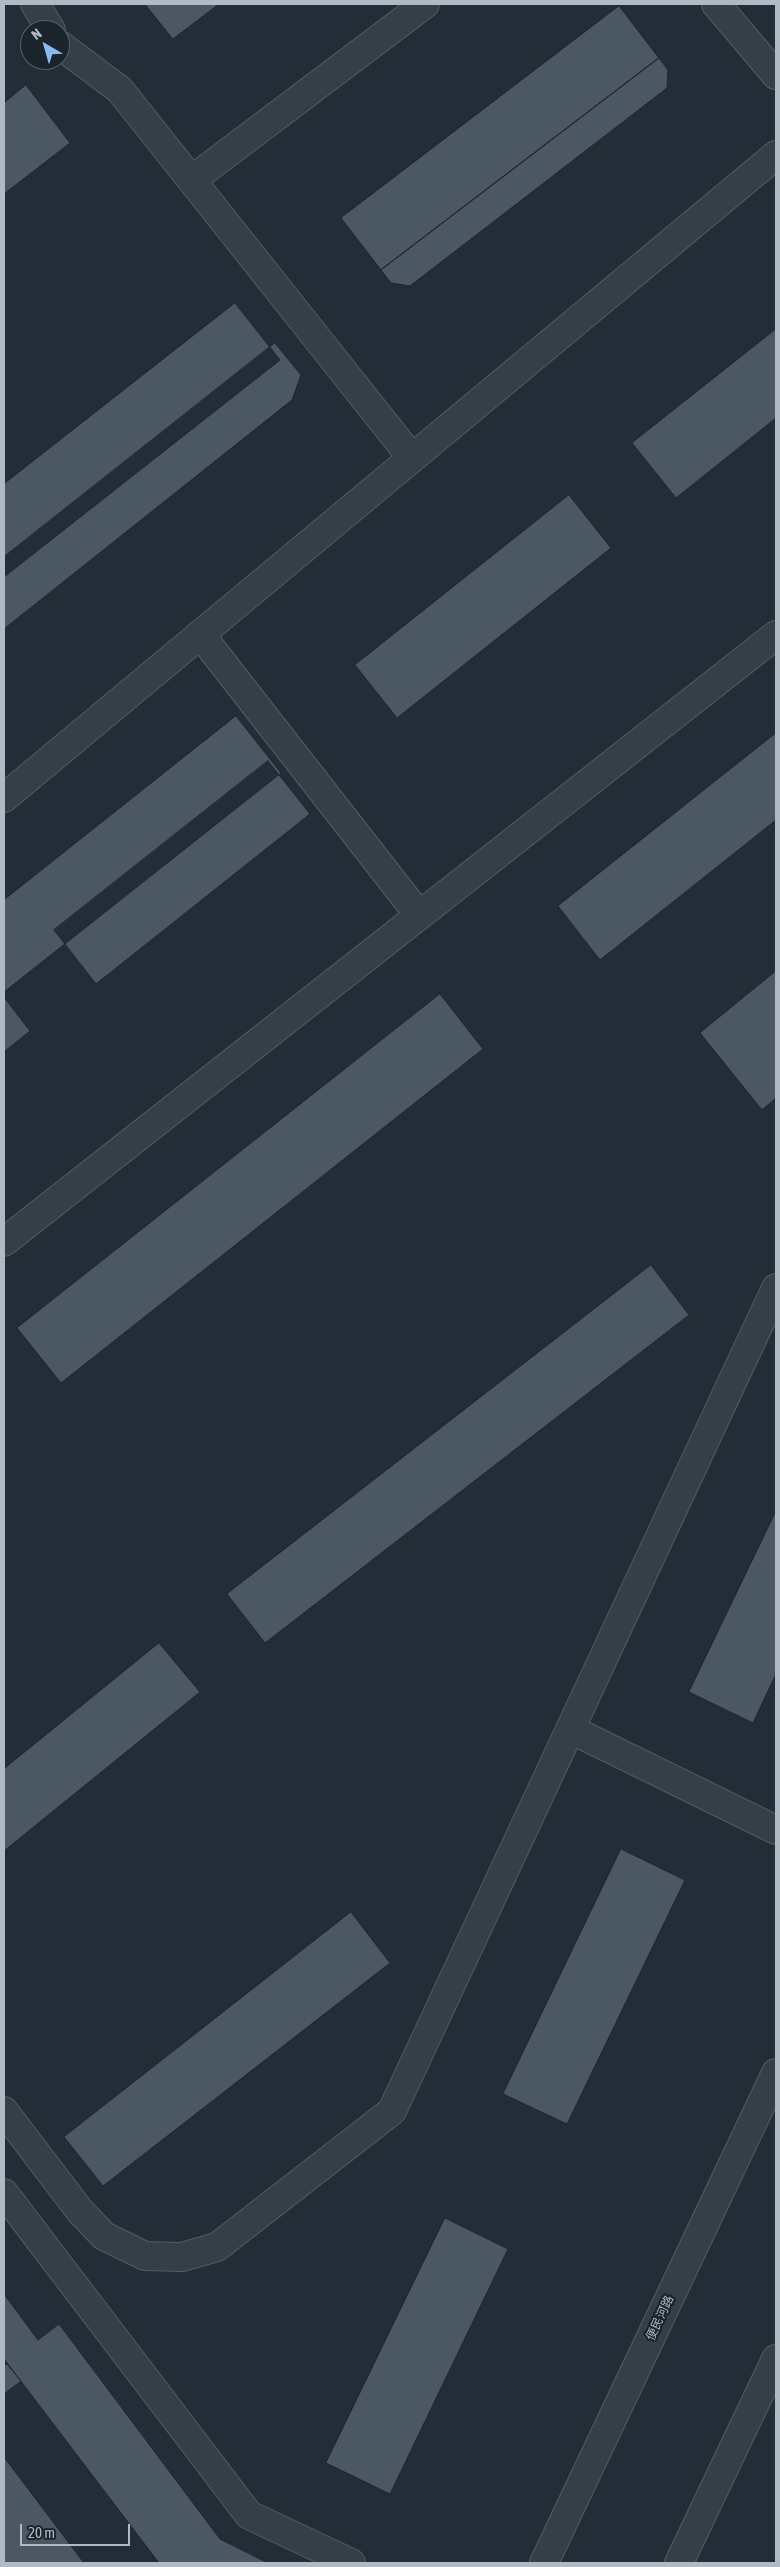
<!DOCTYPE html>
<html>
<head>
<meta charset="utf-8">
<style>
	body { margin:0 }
	#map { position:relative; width:780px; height:2567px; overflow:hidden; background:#232d37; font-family:"Asap Condensed",sans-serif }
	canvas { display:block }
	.frame { position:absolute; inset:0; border:5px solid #b1bac4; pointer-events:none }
	.north { position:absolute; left:20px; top:20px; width:50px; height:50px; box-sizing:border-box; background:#1b242d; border:1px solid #576069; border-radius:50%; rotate:322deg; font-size:14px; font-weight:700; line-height:20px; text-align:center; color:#b1bac4 }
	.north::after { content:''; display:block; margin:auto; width:18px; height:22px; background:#8abaf0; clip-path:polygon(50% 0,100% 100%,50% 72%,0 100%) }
	.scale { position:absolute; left:20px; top:2524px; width:110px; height:22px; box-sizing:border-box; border:2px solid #b1bac4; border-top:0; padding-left:6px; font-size:15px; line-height:18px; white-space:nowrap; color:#b1bac4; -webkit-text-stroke:4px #1b242d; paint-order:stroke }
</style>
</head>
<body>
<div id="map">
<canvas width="780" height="2567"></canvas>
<div class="frame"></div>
<div class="north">N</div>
<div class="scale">20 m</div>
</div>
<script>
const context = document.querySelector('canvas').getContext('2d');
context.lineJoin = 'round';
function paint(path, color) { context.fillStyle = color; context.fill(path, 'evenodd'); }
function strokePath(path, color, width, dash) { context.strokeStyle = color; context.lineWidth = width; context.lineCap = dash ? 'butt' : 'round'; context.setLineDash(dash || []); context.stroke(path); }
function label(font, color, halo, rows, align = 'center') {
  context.font = font + ' "Asap Condensed","Noto Sans SC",sans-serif'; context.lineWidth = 4.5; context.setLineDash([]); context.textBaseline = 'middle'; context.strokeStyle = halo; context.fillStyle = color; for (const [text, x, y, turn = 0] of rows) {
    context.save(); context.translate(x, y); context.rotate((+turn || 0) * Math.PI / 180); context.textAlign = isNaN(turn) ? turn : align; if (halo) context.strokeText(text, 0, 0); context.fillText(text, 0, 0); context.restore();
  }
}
const building = new Path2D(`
	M145,4H219L173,39Z
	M619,6L659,58L381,270L341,218Z
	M659,58L668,70L667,88L410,286L391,283L381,270Z
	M26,85L70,143L4,194V103Z
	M235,303L280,360L4,577V484Z
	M776,329V418L676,498L632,443Z
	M275,343L301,375L292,400L4,629V557Z
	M569,495L611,548L397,718L355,665Z
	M236,716L281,773L4,992V900Z
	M776,733V820L600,960L558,906Z
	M268,761L310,814L96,984L54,930Z
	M776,971V1098L762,1110L700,1033Z
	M440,994L483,1049L61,1383L17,1328Z
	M4,997L30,1031L4,1052Z
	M651,1265L689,1315L265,1643L227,1594Z
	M776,1511V1674L753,1723L689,1692Z
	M159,1643L200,1692L4,1851V1769Z
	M621,1849L685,1880L567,2124L503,2094Z
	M351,1912L390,1963L103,2186L64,2137Z
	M445,2218L508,2249L390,2494L326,2463Z
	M4,2294L38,2340L59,2324L220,2539L268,2563H159L4,2359Z
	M7,2364L21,2381L4,2394V2366Z
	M4,2457L84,2563H4Z`);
paint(building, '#4b5863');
strokePath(building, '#1d262f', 1);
const minor = new Path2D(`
	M35,4L51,30
	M716,4L776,75
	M60,45L120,90L412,458
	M193,179L425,4
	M200,634L419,915
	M4,798L776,155
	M4,1242L776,635
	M570,1729L776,1830
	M4,2111L80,2211L104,2236L145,2256L182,2257L217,2247L392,2111L776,1288
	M4,2193L249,2515L351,2563
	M544,2563L776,2073
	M679,2563L776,2359`);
strokePath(minor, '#545d66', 30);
strokePath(minor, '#363f48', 28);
label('12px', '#b1bac4', '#1b242d', [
	["便民河路",660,2318,-65]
]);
</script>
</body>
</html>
